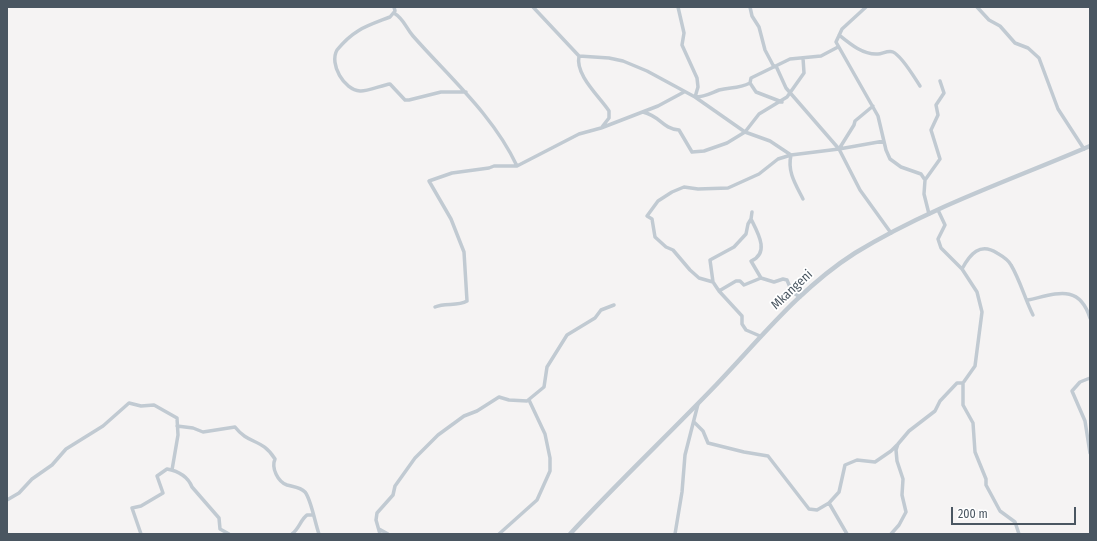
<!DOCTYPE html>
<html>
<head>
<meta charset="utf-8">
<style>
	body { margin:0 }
	#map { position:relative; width:1097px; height:541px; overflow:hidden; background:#f5f3f3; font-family:"Fira Sans Condensed",sans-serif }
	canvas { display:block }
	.frame { position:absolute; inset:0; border:8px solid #4a5661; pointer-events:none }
	.scale { position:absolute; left:951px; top:507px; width:125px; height:18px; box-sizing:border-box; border:2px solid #4a5661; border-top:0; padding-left:5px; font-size:12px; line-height:14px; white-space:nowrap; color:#4a5661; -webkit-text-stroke:3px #fff; paint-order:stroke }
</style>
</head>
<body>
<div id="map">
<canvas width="1097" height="541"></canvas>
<div class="frame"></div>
<div class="scale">200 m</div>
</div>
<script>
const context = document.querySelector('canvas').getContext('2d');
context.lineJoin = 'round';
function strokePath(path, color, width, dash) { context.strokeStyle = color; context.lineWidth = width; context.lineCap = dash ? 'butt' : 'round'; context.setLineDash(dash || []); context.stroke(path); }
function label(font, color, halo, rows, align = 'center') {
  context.font = font + ' "Fira Sans Condensed",sans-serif'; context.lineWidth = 3.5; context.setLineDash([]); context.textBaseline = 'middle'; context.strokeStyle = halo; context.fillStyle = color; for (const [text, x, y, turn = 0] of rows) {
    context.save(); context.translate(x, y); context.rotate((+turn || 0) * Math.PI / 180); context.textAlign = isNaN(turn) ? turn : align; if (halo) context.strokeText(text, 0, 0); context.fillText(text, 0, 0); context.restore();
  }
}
strokePath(new Path2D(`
	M394,7L395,11L390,17C367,26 354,29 337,50C329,64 344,90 360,91C365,92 383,85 390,84L405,100H409L441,92H466
	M533,7L579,56L609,58L623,61L647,71L695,97L745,132L770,141L791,155L839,149L884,141
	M678,7L684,33L682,45L697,78L698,87L695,97C705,97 711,93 719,90C731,87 738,89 750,83L756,92L782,102
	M750,7L752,16L759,27L765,50L774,67
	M866,7L842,29L836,42L878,116L886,150L890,159L901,167L921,174L925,180L924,194L929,214
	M977,7L989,20L1000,26L1015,43L1028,48L1039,58L1058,109L1084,149
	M394,13C404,19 406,28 413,36C450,78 493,115 517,166
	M839,35C850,44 863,55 878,54C882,54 888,50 893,52C902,56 914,77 920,86
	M579,56C575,75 599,96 609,111V118L602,127
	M776,66L786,88L839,149L860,190L891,233
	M750,83L751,78L790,59L821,56L838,47
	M643,112C662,117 661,128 679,130L692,152L704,151L727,143L745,132L759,114L787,97L804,73L803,58
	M839,149L854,125L855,121L873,106
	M925,180L940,159L931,130L938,115L936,105L944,93L940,81
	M938,210L945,225L938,239L941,248L962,269L977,292L982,312L975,366L963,383V405L973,423L975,452L986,479V485L1000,511L1015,522L1019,534
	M751,219C758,233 770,253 751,261L761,278
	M962,269C970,254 980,242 997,253C1002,256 1008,259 1011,265C1020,280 1025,299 1033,315
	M713,282L710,260L734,247L746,234L748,224L751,219L752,212
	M719,291L736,281H740L744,285L761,278L774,282L783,279L787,280L792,292L800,297
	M1028,300C1056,294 1079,283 1090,318
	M435,307C445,302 457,307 467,301L464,252L451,219L429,181L452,173L489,168L494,166H517L579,134L601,128L658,106L684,92
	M760,336L746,330L742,324V316L719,291L713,282L699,278L690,270L673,250L666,247L655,237L652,219L647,216L658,201L672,192L684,187L698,189L728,188L759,174L778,159L791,155C787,172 796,185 803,199
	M1090,378L1080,382L1072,391L1085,421L1090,453
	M694,422L703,431L708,443L744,452L768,456L809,509L817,510L829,503L847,534
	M177,426L193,428L203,432L235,427C249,445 262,438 275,459C271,468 278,482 287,485C294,487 300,487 305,492C311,499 315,523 319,534
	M7,500L19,493L32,479L52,465L66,449L103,426L129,403L141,406L154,405L177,418L178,435L172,470
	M829,503L839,492L845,465L857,460L875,462L891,451L898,444
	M379,529L388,534
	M141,534L132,508L141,506L163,493L157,476L167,469C178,471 188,477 192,487L219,518L220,529L229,534
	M292,534C299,529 301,519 307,515H312
	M380,534L376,520L377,513L393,495L395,486L415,458L438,435L464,416L477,411L499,397L509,400L527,401L544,387L547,367L567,335L595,318L601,310L614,305
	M499,534L537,500L550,471V458L545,434L529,400
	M675,534L682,492L685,455L698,404
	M891,534L899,525L906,512L902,495L903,479L897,461L896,450L898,444L909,431L935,411L940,401L957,383H963`), '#c1cad2', 3.5);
strokePath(new Path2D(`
	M570,534C617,483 668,435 716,385C760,339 800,288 855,253C928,208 1011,180 1090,146`), '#c1cad2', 4.5);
label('13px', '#4a5661', '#fff', [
	["Mkangeni",792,290,-43]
]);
</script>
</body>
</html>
